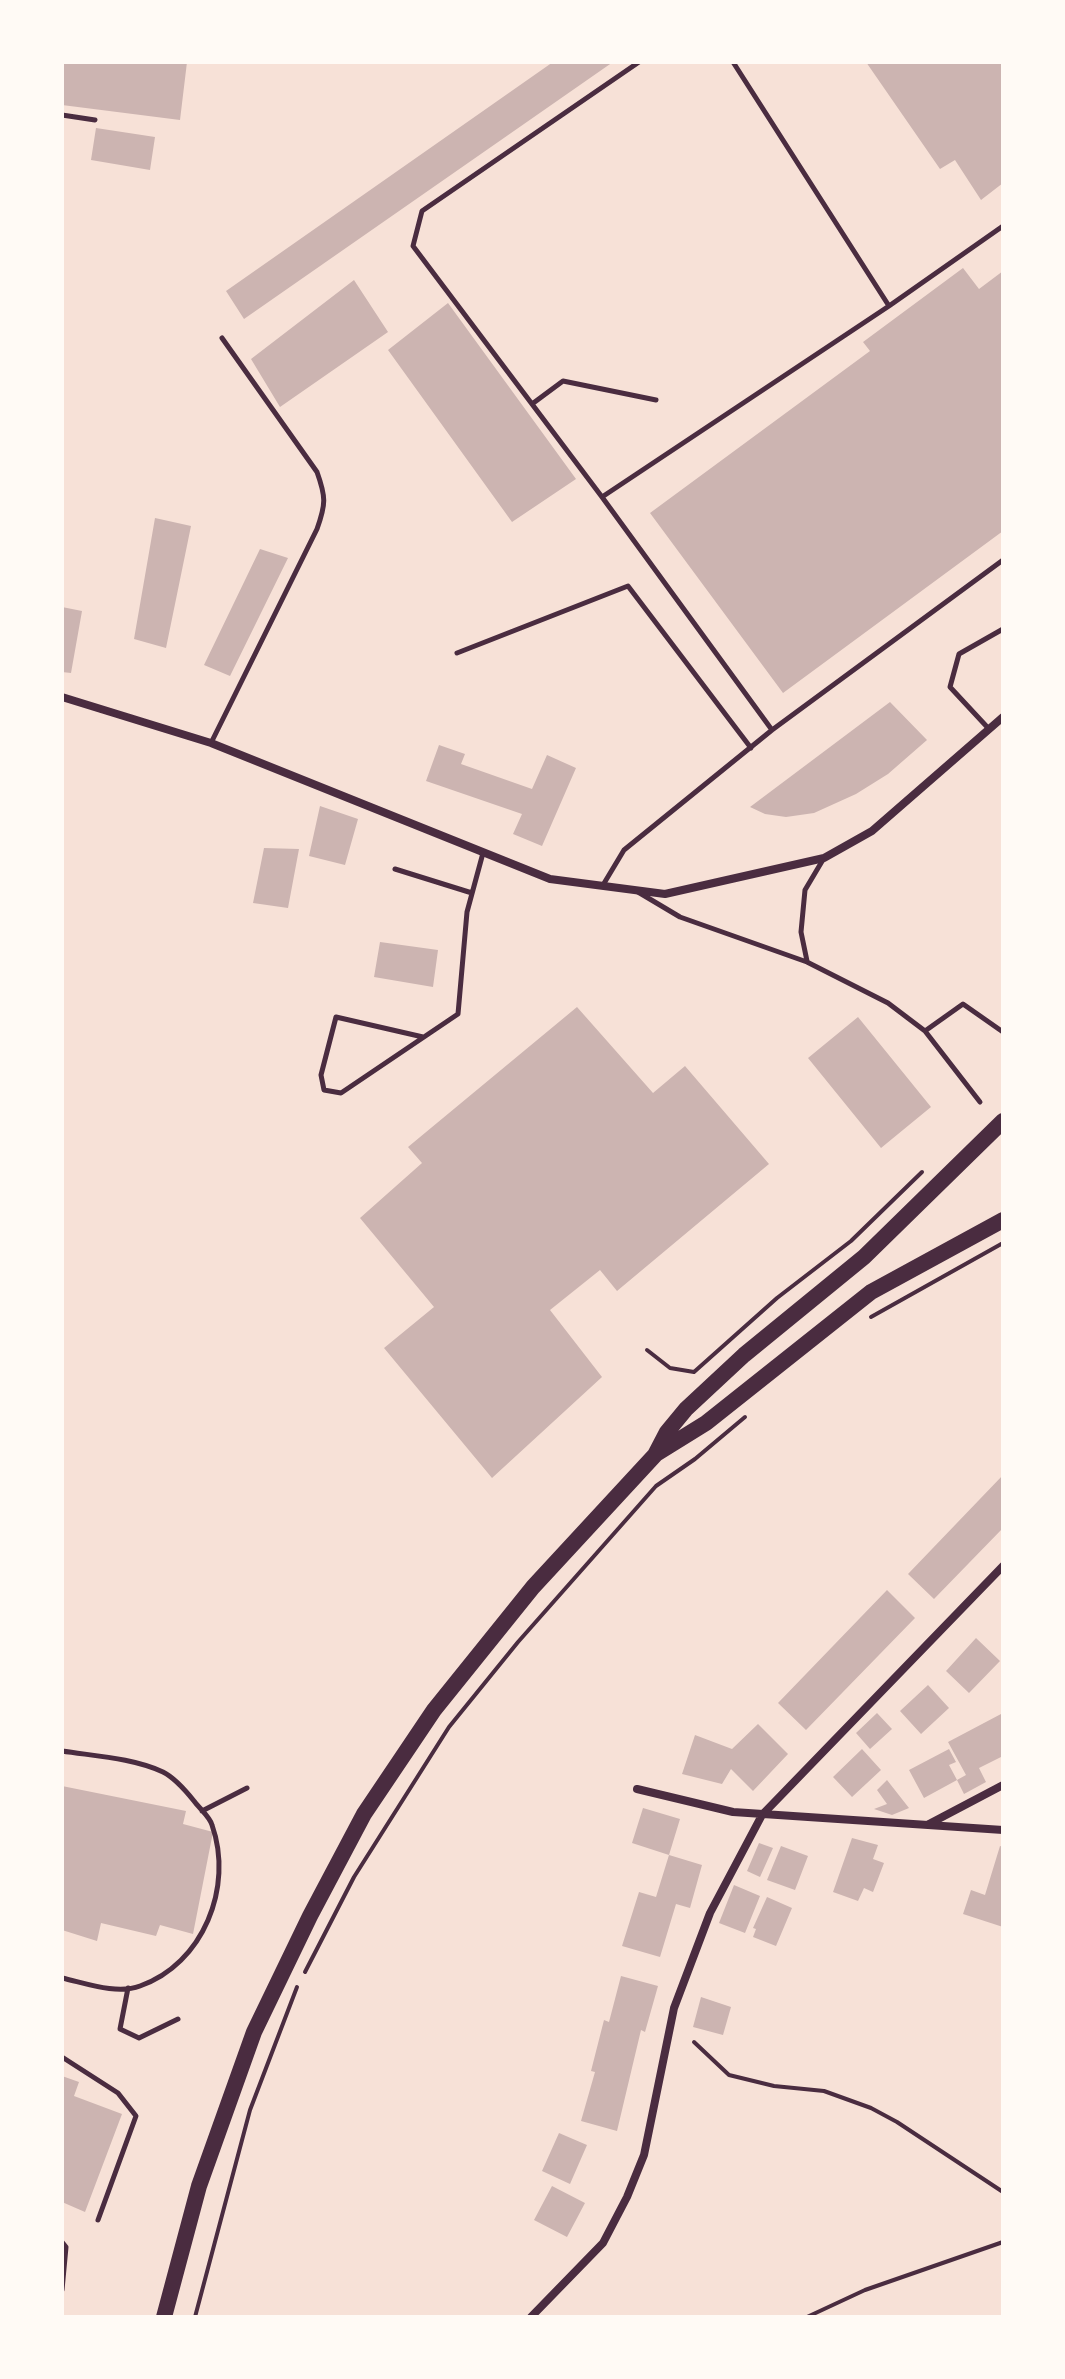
<!DOCTYPE html>
<html>
<head>
<meta charset="utf-8">
<style>
	body { margin:0 }
	#map { position:relative; width:1065px; height:2379px; overflow:hidden; background:#f7e1d7; font-family:Inter,sans-serif }
	canvas { display:block }
	.frame { position:absolute; inset:0; border:64px solid #fffaf5; pointer-events:none }
</style>
</head>
<body>
<div id="map">
<canvas width="1065" height="2379"></canvas>
<div class="frame"></div>
</div>
<script>
const context = document.querySelector('canvas').getContext('2d');
context.lineJoin = 'round';
function paint(path, color) { context.fillStyle = color; context.fill(path, 'evenodd'); }
function strokePath(path, color, width, dash) { context.strokeStyle = color; context.lineWidth = width; context.lineCap = dash ? 'butt' : 'round'; context.setLineDash(dash || []); context.stroke(path); }
paint(new Path2D(`
	M62,62H187L180,120L62,105Z
	M553,62H613L244,319L226,291Z
	M866,62H1003V183L981,200L955,160L940,169Z
	M96,128L155,137L150,170L91,160Z
	M963,268L979,289L1003,271V531L783,693L650,513L870,351L863,342Z
	M354,280L388,332L280,407L251,359Z
	M448,303L576,479L512,522L388,350Z
	M155,518L191,526L166,648L134,639Z
	M260,549L288,558L230,676L204,665Z
	M62,607L82,611L71,673L62,672Z
	M890,702L927,740L888,774L856,794L814,813L786,817L765,814L750,807Z
	M439,745L465,754L461,764L532,789L547,755L576,768L542,846L513,834L522,814L426,781Z
	M320,806L358,819L345,865L309,856Z
	M264,848L299,849L288,908L253,903Z
	M380,942L438,950L433,987L374,977Z
	M577,1007L653,1093L685,1066L769,1164L617,1291L600,1270L550,1310L602,1377L492,1478L384,1348L434,1307L360,1218L422,1163L408,1147Z
	M858,1017L931,1107L881,1148L808,1058Z
	M1003,1475V1528L934,1599L908,1574Z
	M887,1590L915,1618L806,1730L778,1703Z
	M976,1638L1000,1661L969,1693L946,1671Z
	M928,1685L949,1708L921,1734L900,1711Z
	M877,1713L892,1729L870,1749L856,1733Z
	M1001,1714L1003,1718V1756L979,1768L986,1782L964,1794L957,1780L966,1775L948,1742Z
	M758,1724L788,1754L753,1791L731,1769L722,1784L682,1774L695,1735L732,1749Z
	M862,1749L881,1770L852,1797L833,1777Z
	M949,1749L956,1762L949,1765L957,1780L924,1798L909,1770Z
	M887,1780L909,1808L892,1815L874,1809L887,1804L877,1790Z
	M62,1786L186,1811L183,1824L213,1832L193,1934L160,1925L156,1936L101,1923L97,1941L62,1930Z
	M643,1808L680,1819L669,1855L632,1843Z
	M852,1838L878,1845L873,1859L884,1863L873,1892L864,1888L858,1901L833,1892Z
	M759,1843L773,1848L760,1877L747,1871Z
	M781,1846L808,1856L795,1890L767,1880Z
	M1000,1846L1003,1847V1927L963,1914L971,1890L985,1895Z
	M669,1855L702,1865L690,1908L676,1904L660,1957L622,1946L639,1892L656,1897Z
	M734,1885L760,1896L745,1933L719,1923Z
	M767,1897L792,1908L776,1946L753,1937L756,1929L753,1928Z
	M621,1976L658,1986L645,2032L641,2030L617,2131L581,2121L595,2072L591,2071L604,2020L609,2022Z
	M701,1997L731,2007L723,2035L693,2027Z
	M62,2076L79,2082L74,2096L122,2114L85,2212L62,2202Z
	M559,2133L587,2145L570,2184L542,2171Z
	M552,2186L585,2203L567,2237L534,2220Z`), '#ccb4b1');
strokePath(new Path2D(`
	M871,1317L1003,1243
	M647,1350L670,1368L694,1372L777,1298L851,1241L922,1172
	M305,1972L354,1877L449,1727L518,1642L656,1486L695,1459L745,1417
	M694,2042L729,2075L774,2086L824,2091L871,2108L897,2122L1003,2192
	M195,2317L250,2110L297,1987
	M807,2317L865,2290L1003,2242`), '#4a2c40', 4);
strokePath(new Path2D(`
	M733,62L889,306
	M62,115L95,120
	M532,404L563,381L656,400
	M602,497L413,246L422,211L639,62
	M457,653L628,586L751,748
	M989,729L950,687L959,654L1003,629
	M772,730L602,497L889,306L1003,226
	M211,743L317,529C326,504 326,497 317,472L222,338
	M395,869L472,893
	M603,885L624,850L772,730L1003,560
	M638,892L680,917L807,962L888,1003L925,1031L980,1102
	M807,961L801,932L805,890L824,858
	M925,1031L963,1004L1003,1032
	M423,1037L336,1017L321,1075L324,1090L341,1093L458,1014L467,912L483,853
	M62,1751C94,1756 133,1758 163,1772C175,1778 186,1791 194,1801C200,1809 210,1817 212,1825C234,1887 203,1964 140,1986C117,1995 85,1983 62,1978
	M202,1811L247,1788
	M128,1988L120,2029L139,2038L178,2019
	M62,2057L118,2093L136,2116L98,2220
	M62,2242L66,2247L62,2290`), '#4a2c40', 5);
strokePath(new Path2D(`
	M62,697L211,743L550,879L665,894L824,858L872,831L1003,717
	M637,1789L733,1812L1003,1830
	M929,1824L1003,1785
	M531,2317L603,2243L627,2197L644,2155L674,2008L710,1913L762,1815L1003,1566`), '#4a2c40', 8);
strokePath(new Path2D(`
	M656,1454L706,1423L871,1292L1003,1220
	M164,2317L199,2186L254,2032L310,1916L364,1814L434,1710L533,1587L655,1455L667,1432L686,1409L744,1355L864,1257L1003,1121`), '#4a2c40', 16);
</script>
</body>
</html>
